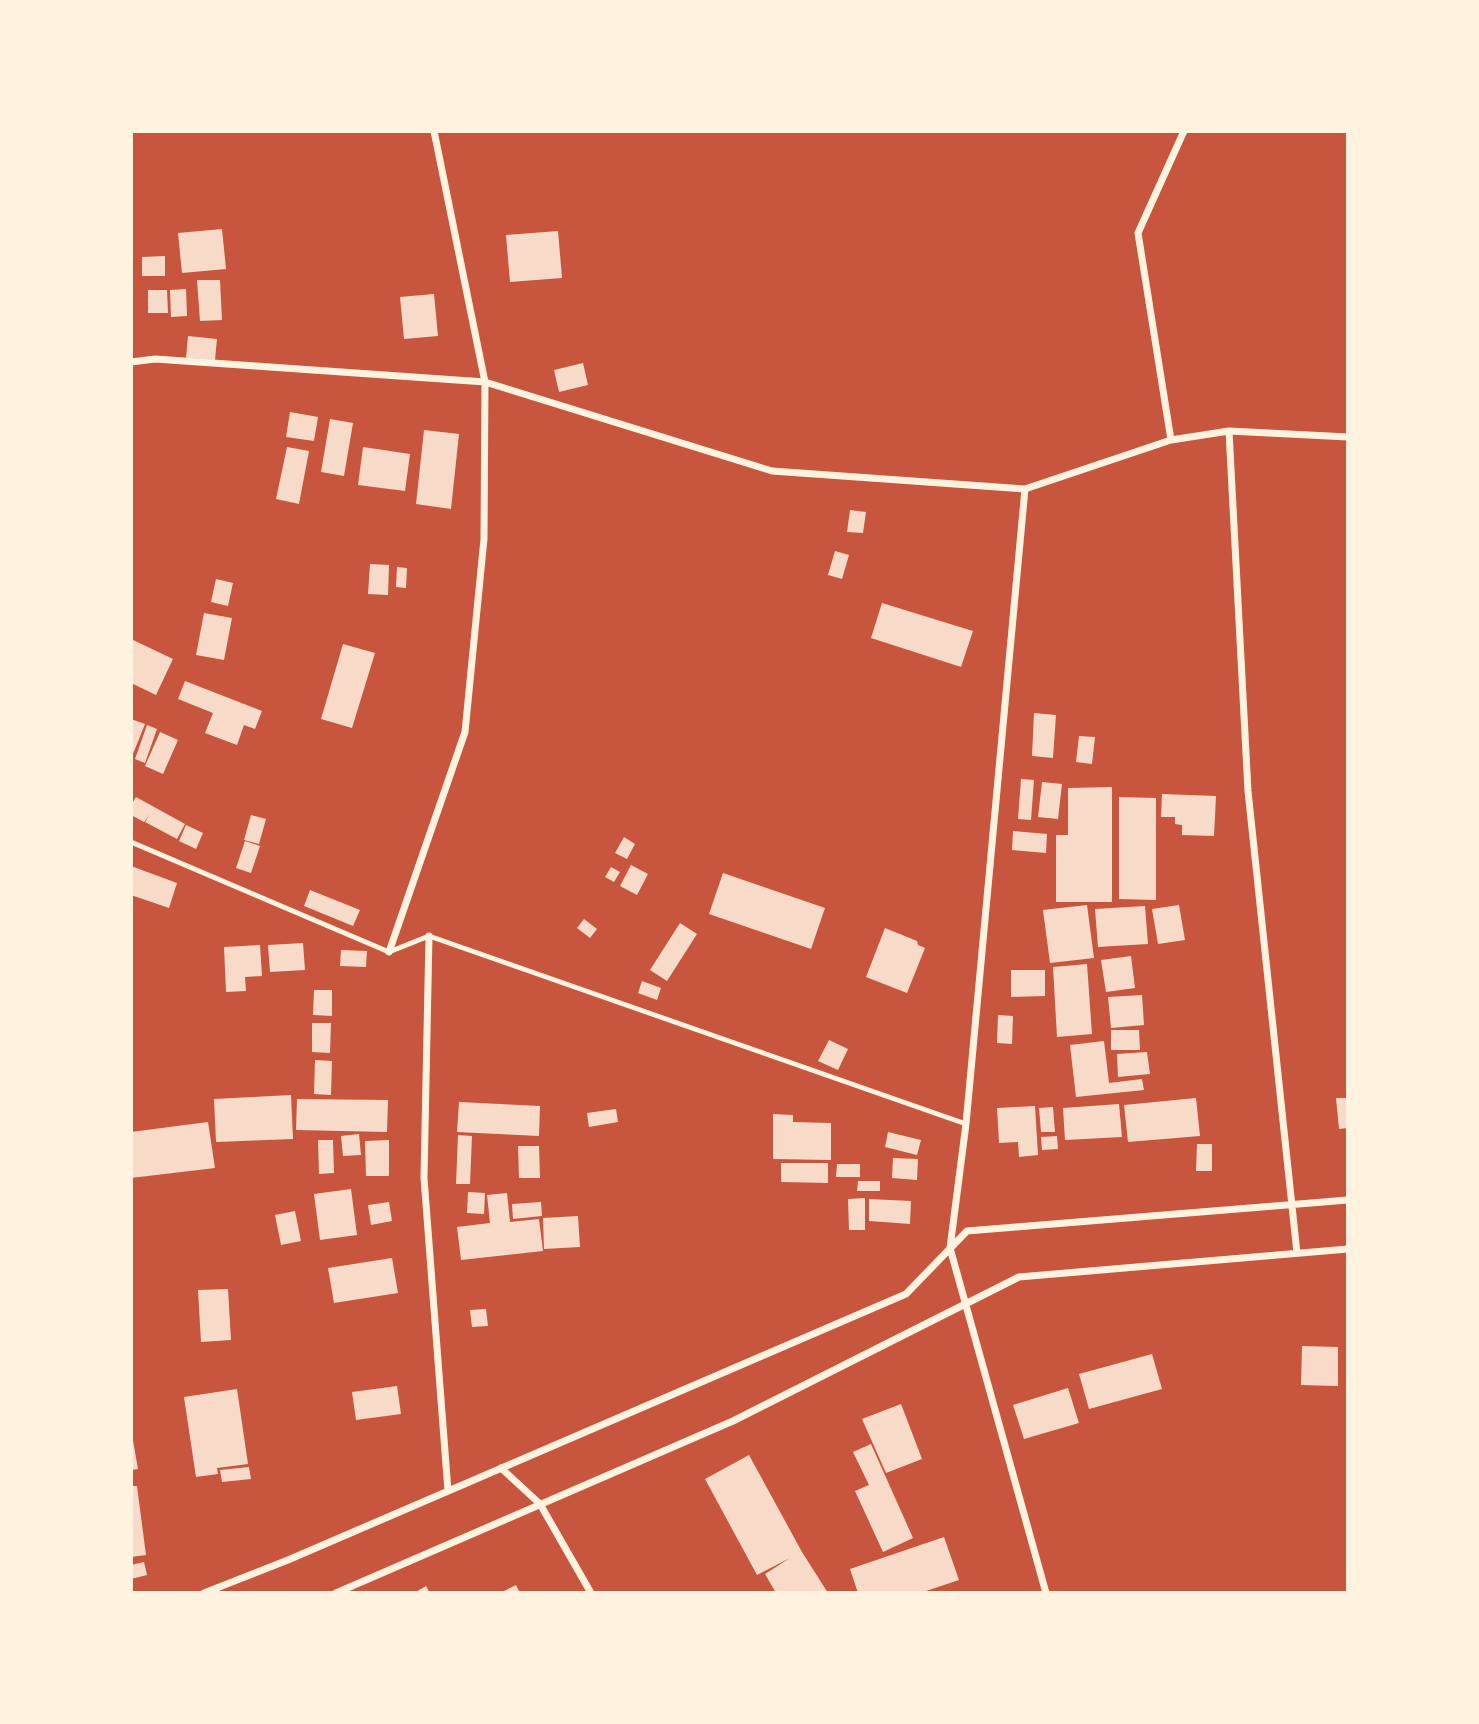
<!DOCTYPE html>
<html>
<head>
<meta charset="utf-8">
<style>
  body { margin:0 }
  #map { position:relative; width:1479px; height:1724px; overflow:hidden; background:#c8553d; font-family:Jost,sans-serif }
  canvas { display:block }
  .frame { position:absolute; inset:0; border:133px solid #fff3e0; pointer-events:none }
</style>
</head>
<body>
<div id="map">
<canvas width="1479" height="1724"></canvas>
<div class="frame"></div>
</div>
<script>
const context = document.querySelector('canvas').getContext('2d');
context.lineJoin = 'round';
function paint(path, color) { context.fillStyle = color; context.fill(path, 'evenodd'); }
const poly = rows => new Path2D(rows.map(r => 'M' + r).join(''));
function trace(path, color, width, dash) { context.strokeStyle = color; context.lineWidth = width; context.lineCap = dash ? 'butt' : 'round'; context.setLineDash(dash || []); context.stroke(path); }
paint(poly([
  [222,229,226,269,182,273,178,233],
  [558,231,562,278,510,282,506,235],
  [165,256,165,276,142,276,142,257],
  [197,280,220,280,222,320,200,321],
  [186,289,187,316,171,317,170,290],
  [148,290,167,290,168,313,148,313],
  [434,294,438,336,404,339,400,297],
  [188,336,217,339,215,360,186,358],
  [583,363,588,385,559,392,554,370],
  [290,412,318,417,314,441,286,437],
  [330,419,353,423,344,476,321,472],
  [424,430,459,434,451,509,416,504],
  [287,447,309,451,299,504,276,499],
  [363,447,410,454,405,491,358,485],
  [850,510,866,512,863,533,847,532],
  [835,551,849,555,842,579,828,575],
  [370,564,389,565,388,595,368,594],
  [397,567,407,568,406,588,396,587],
  [216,579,233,583,228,606,211,602],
  [882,603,973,631,961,667,871,638],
  [204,613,232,618,224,660,196,655],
  [131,639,173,659,156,695,131,683],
  [343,644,375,653,352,728,321,719],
  [185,681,262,711,255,729,244,725,237,745,205,733,213,713,178,699],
  [1034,713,1056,715,1053,758,1032,756],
  [131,719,145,724,131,759],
  [147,725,157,729,145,763,135,759],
  [160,732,178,740,163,774,145,766],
  [1079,736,1095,737,1092,764,1076,762],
  [1021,779,1034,780,1031,820,1018,819],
  [1042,782,1062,784,1058,819,1038,817],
  [1112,787,1112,902,1056,902,1056,835,1068,835,1068,788],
  [1162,794,1216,796,1214,836,1182,835,1182,825,1175,824,1175,817,1161,817],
  [136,797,185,824,177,839,145,822,150,814,144,822,131,815,131,805],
  [1119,797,1156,798,1156,900,1119,899],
  [251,815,266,819,259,844,244,840],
  [186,825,203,833,196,849,179,841],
  [1013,831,1047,834,1046,853,1012,850],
  [624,837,635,844,627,859,615,853],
  [245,841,260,846,251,873,236,868],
  [631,865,648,874,637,895,620,886],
  [131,866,177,883,169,908,131,895],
  [611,867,620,872,614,882,605,877],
  [723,873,825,908,811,949,709,914],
  [310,890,360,910,353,926,304,906],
  [1087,905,1094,958,1050,963,1043,910],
  [1179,905,1185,940,1158,944,1152,909],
  [1145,906,1148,944,1098,947,1095,909],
  [584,919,597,929,590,938,577,928],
  [680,923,697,934,667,981,650,970],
  [885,928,917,941,918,945,925,948,907,993,866,977],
  [303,943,305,970,270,972,268,945],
  [260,945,262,976,245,977,246,991,226,992,224,947],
  [341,950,367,951,366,967,340,966],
  [1131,956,1135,988,1106,992,1101,960],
  [1087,964,1092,1034,1057,1037,1053,967],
  [1011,970,1045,970,1045,996,1011,997],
  [642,981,661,988,657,1000,638,993],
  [314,990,332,990,332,1016,313,1015],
  [1142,995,1144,1025,1111,1028,1108,997],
  [998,1015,1013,1016,1012,1044,997,1043],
  [312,1023,331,1023,330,1053,312,1052],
  [1111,1030,1139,1030,1140,1050,1111,1050],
  [829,1040,848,1049,838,1070,818,1061],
  [1104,1041,1109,1083,1142,1079,1144,1090,1076,1097,1070,1045],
  [1147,1052,1150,1074,1118,1077,1117,1054],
  [315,1060,332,1061,331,1095,314,1094],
  [291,1095,293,1139,216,1142,214,1099],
  [1196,1098,1200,1136,1128,1142,1124,1105],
  [1336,1098,1348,1098,1348,1128,1339,1129],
  [297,1099,388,1100,387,1132,296,1130],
  [459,1102,540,1106,539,1136,457,1132],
  [1119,1104,1122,1137,1065,1140,1063,1108],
  [1035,1106,1038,1155,1019,1157,1018,1142,999,1143,997,1108],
  [1053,1107,1055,1132,1041,1132,1039,1108],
  [616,1109,618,1122,589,1127,587,1113],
  [773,1114,793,1115,793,1122,831,1123,831,1160,773,1159],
  [208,1122,215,1168,131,1178,131,1132],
  [888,1132,921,1140,917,1155,885,1147],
  [359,1134,361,1155,343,1156,341,1136],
  [458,1135,472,1136,470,1184,456,1184],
  [1057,1136,1058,1149,1042,1150,1041,1137],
  [318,1140,333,1140,334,1173,319,1174],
  [389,1140,389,1176,366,1176,365,1141],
  [1197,1144,1212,1144,1212,1171,1196,1171],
  [518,1146,539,1146,540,1178,519,1178],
  [893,1158,918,1159,917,1180,892,1178],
  [781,1163,828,1163,828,1183,781,1182],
  [837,1164,860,1164,860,1177,836,1177],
  [858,1181,880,1181,880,1191,857,1191],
  [351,1189,357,1235,320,1240,314,1194],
  [468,1192,485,1193,484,1214,467,1213],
  [507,1193,510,1222,539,1219,543,1251,461,1260,457,1227,490,1223,487,1195],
  [865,1198,865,1230,849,1230,848,1199],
  [869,1199,911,1201,910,1224,869,1221],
  [389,1202,392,1221,371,1225,368,1205],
  [541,1202,542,1216,513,1219,512,1204],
  [295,1211,301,1241,281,1245,275,1215],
  [578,1216,580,1247,544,1249,543,1218],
  [392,1258,398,1293,334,1303,328,1268],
  [228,1289,231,1340,201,1342,198,1290],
  [486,1309,488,1326,472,1327,470,1310],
  [1302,1346,1338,1347,1338,1386,1301,1385],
  [1152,1354,1162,1389,1089,1409,1079,1374],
  [397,1386,401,1414,356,1420,352,1392],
  [1068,1388,1079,1423,1024,1439,1013,1405],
  [237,1389,248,1464,217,1468,218,1474,196,1477,184,1397],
  [901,1404,922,1459,886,1473,862,1419],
  [131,1429,138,1469,131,1470],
  [871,1444,913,1538,883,1552,855,1491,869,1485,853,1452],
  [749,1455,802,1552,828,1593,776,1593,765,1574,790,1558,757,1575,705,1479],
  [249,1467,251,1479,222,1482,220,1470],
  [131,1486,137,1486,146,1555,131,1557],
  [944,1537,959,1580,920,1593,858,1593,850,1569],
  [144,1562,147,1575,131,1579,131,1565],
  [516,1585,520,1593,500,1593],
  [426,1586,430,1593,414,1593]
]), '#f7dbc8');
trace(poly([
  [131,842,389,952,429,936,966,1124]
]), '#fff3e0', 5);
trace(poly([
  [131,362,155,359,485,382,772,471,1025,489,1171,440,1229,431,1348,437],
  [1229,431,1248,791,1297,1253],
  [1171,440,1138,233,1184,131],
  [1025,489,966,1124,950,1248,1046,1593],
  [429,936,424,1178,448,1491],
  [389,952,465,732,484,539,485,382,434,131],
  [501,1468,540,1504,591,1593],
  [204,1593,288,1560,906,1294,967,1231,1348,1200],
  [336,1593,733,1421,1019,1277,1348,1249]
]), '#fff3e0', 7);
</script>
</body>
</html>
